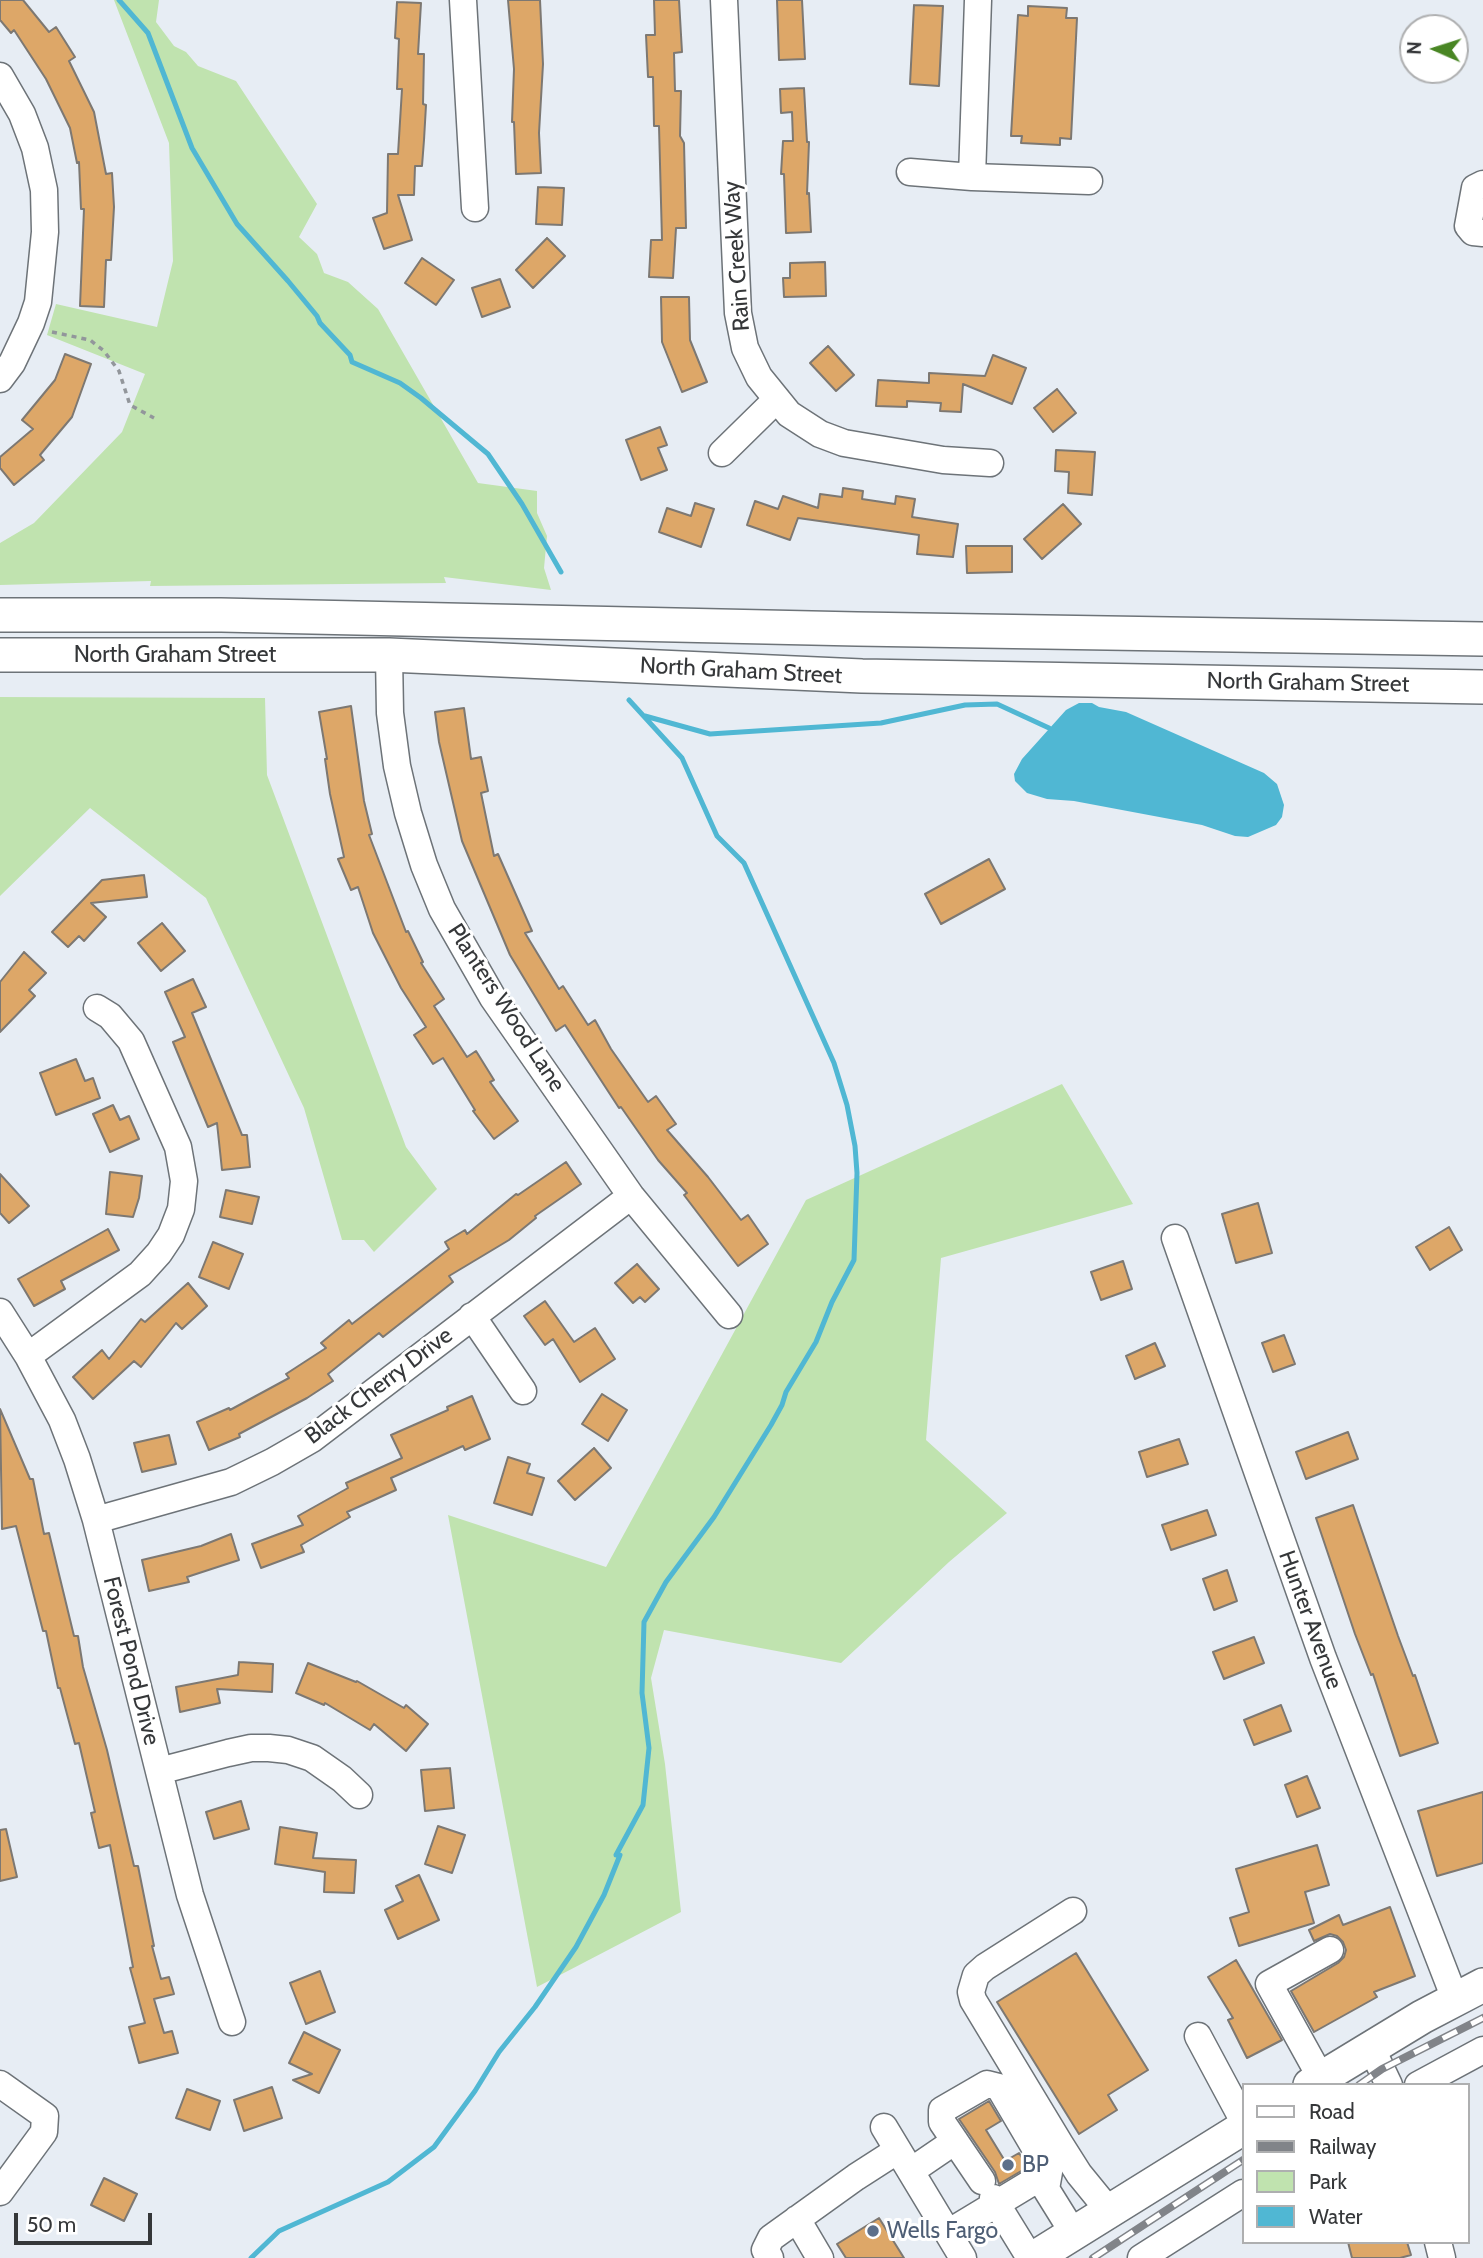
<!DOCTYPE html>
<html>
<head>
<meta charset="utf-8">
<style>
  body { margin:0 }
  #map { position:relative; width:1483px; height:2258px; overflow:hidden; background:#e7edf4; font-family:Cabin,sans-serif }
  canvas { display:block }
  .legend { position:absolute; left:1242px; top:2083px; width:228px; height:161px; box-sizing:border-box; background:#fff; border:2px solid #aeafb0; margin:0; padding:9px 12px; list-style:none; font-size:21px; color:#353739 }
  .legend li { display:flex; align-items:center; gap:14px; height:35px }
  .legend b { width:35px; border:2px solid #aeafb0 }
  .north { position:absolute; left:1399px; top:14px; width:70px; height:70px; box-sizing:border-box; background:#fff; border:2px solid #aeafb0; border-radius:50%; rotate:273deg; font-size:19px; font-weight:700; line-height:28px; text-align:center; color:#353739 }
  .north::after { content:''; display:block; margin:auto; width:24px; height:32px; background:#498624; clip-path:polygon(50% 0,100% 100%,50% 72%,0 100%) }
  .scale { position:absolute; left:14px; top:2213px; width:138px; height:32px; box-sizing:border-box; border:4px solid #353739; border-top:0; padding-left:9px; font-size:21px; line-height:24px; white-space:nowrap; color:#353739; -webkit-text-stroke:5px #fff; paint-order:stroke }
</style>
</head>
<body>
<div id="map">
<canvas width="1483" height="2258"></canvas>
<ul class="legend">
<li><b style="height:9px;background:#fff"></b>Road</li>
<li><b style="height:9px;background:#818489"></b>Railway</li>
<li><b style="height:19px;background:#c0e3af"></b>Park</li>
<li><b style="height:19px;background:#50b7d3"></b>Water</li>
</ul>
<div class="north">N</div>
<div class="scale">50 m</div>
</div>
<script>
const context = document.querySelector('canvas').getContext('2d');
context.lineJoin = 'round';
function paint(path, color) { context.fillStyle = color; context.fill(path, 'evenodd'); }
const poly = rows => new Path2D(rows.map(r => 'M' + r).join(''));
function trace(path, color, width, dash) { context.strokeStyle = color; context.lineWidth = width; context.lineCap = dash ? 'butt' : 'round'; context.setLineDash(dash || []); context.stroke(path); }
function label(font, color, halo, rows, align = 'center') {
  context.font = font + ' Cabin,sans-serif'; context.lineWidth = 6; context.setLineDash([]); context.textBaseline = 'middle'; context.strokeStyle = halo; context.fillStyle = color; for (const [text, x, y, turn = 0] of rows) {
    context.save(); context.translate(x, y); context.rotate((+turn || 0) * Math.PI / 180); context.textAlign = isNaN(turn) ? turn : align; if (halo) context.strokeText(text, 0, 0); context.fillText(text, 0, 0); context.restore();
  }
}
paint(poly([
  [114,0,159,0,156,22,174,46,186,52,198,66,236,81,317,204,299,237,317,254,324,273,348,282,378,309,478,483,537,491,537,513,547,536,544,568,551,590,444,577,446,583,150,586,151,581,0,585,0,543,34,523,122,432,145,374,47,335,56,304,157,327,173,261,169,143],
  [0,697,265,698,267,775,406,1147,437,1189,374,1252,364,1240,342,1240,304,1108,206,898,90,808,0,896],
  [1062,1084,1133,1204,941,1258,926,1440,1007,1513,949,1562,841,1663,664,1630,651,1678,665,1764,681,1912,537,1987,448,1515,606,1567,806,1200]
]), '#c0e3af');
paint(poly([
  [1079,703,1092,703,1099,707,1126,712,1264,773,1277,784,1284,805,1282,817,1276,825,1248,837,1235,836,1202,825,1074,801,1047,799,1027,793,1015,781,1014,774,1022,759,1066,710]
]), '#50b7d3');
trace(poly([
  [119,0,148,33,192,148,237,224,288,281,317,316,320,323,350,355,352,362,400,383,421,398,488,454,522,504,561,572],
  [645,716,710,734,881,723,965,705,997,704,1049,728],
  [251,2258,279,2231,388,2182,434,2147,475,2091,499,2052,535,2007,576,1947,604,1895,620,1855,616,1855,643,1805,649,1748,642,1693,644,1622,666,1582,714,1517,771,1425,782,1405,786,1392,816,1342,832,1302,854,1260,857,1173,855,1146,847,1105,834,1063,744,863,717,836,682,758,629,700]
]), '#50b7d3', 5);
const building = poly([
  [0,0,23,0,49,32,56,27,75,57,69,61,94,112,106,174,112,173,114,207,111,260,106,260,104,307,80,306,84,209,81,209,79,162,77,163,70,128,46,79,14,30,11,33,0,20,0,0],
  [508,0,540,0,543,64,539,133,541,173,516,174,514,122,512,122,514,69,508,0],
  [654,0,679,0,682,52,674,53,675,91,681,91,680,136,684,143,686,228,676,228,673,278,649,277,651,240,662,240,659,126,654,126,653,77,648,77,646,35,655,35,654,0],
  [777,0,802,0,805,59,779,60,777,0],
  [397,2,421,3,418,54,424,54,423,104,426,105,424,140,422,166,415,166,414,195,398,195,412,240,384,249,373,218,387,213,388,154,398,154,402,89,397,89,399,39,395,38,397,2],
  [914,5,943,6,939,86,910,84,914,5],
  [1028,6,1067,8,1066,18,1077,18,1071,139,1060,138,1060,145,1021,143,1022,136,1011,136,1018,15,1028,16,1028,6],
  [804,88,807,142,809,142,807,194,809,193,811,232,786,233,784,174,781,174,783,141,793,141,792,112,781,113,780,89,804,88],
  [538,187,564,188,562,225,536,224,538,187],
  [547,238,565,256,533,288,516,270,547,238],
  [422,258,454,280,436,305,405,283,422,258],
  [825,262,826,296,784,297,783,278,790,278,790,263,825,262],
  [500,279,510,307,482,317,472,288,500,279],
  [661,297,689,297,690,340,707,382,682,392,662,342,661,297],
  [828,346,854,375,836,391,810,363,828,346],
  [65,354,91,364,72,417,40,455,44,460,14,485,0,468,0,457,33,429,22,420,55,380,65,354],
  [993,355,1026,368,1012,404,963,384,961,412,940,411,941,403,907,401,907,407,876,406,878,380,929,383,929,373,985,376,993,355],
  [1057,389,1076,413,1053,432,1034,408,1057,389],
  [660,427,667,445,658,448,667,470,641,480,626,440,660,427],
  [1056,450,1095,452,1092,495,1068,493,1069,472,1055,471,1056,450],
  [843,488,863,491,862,499,895,504,896,496,915,499,912,517,958,524,953,557,917,554,919,535,798,518,790,540,747,525,755,501,778,509,783,496,818,508,820,494,842,497,843,488],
  [695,503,714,509,701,547,659,532,667,508,691,516,695,503],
  [1063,504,1081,524,1042,559,1024,539,1063,504],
  [966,546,1012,546,1012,572,967,573,966,546],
  [351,706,364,801,372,834,369,835,406,932,408,931,423,962,421,963,444,999,434,1006,467,1057,476,1051,494,1080,490,1082,518,1121,494,1139,473,1111,475,1110,443,1058,433,1064,414,1035,426,1027,401,988,373,933,358,887,351,890,338,859,344,857,330,794,325,759,327,759,319,712,351,706],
  [464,708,471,759,481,757,488,791,481,793,494,856,498,854,532,931,525,933,559,989,563,986,588,1025,595,1020,611,1049,648,1102,656,1096,676,1124,667,1130,708,1177,741,1220,748,1215,768,1244,738,1266,684,1195,687,1193,658,1160,621,1107,619,1108,565,1025,556,1031,510,955,462,841,439,742,435,712,464,708],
  [989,859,1005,889,941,924,925,894,989,859],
  [144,875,147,897,91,903,106,917,84,941,79,936,68,947,52,932,102,880,144,875],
  [162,923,185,951,161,971,138,943,162,923],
  [24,952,46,973,29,990,35,996,0,1032,0,982,24,952],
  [193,979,206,1007,192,1013,242,1135,247,1135,250,1167,222,1170,217,1123,208,1127,173,1042,185,1037,165,992,193,979],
  [76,1059,85,1081,93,1078,100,1098,56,1115,40,1073,76,1059],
  [113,1105,120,1120,129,1116,139,1139,110,1152,93,1114,113,1105],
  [566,1162,581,1184,535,1216,536,1218,509,1240,449,1276,453,1282,383,1337,379,1333,328,1374,333,1381,307,1398,239,1434,240,1437,209,1450,197,1422,229,1408,230,1410,289,1378,286,1374,326,1348,321,1343,349,1320,352,1324,449,1249,445,1242,465,1230,467,1234,516,1194,518,1195,566,1162],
  [110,1172,142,1176,139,1198,133,1217,106,1214,110,1172],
  [0,1174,29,1206,9,1223,0,1213,0,1174],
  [226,1190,259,1197,252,1224,220,1217,226,1190],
  [1258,1203,1272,1253,1236,1263,1222,1214,1258,1203],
  [1449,1227,1462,1250,1430,1270,1416,1247,1449,1227],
  [108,1229,119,1250,61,1281,65,1289,34,1306,18,1279,108,1229],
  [213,1242,243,1254,229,1289,199,1277,213,1242],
  [1123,1261,1132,1289,1101,1300,1091,1272,1123,1261],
  [637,1264,659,1289,645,1302,640,1297,633,1303,615,1283,637,1264],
  [188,1283,207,1306,182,1329,176,1323,141,1367,134,1361,93,1399,73,1377,102,1350,109,1359,141,1319,145,1322,188,1283],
  [545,1301,574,1342,595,1328,615,1359,580,1382,553,1339,545,1345,524,1316,545,1301],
  [1284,1335,1295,1364,1273,1372,1262,1343,1284,1335],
  [1155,1343,1165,1366,1135,1379,1126,1356,1155,1343],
  [602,1394,627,1410,608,1441,582,1424,602,1394],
  [472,1396,490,1439,465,1450,463,1446,391,1478,396,1490,347,1512,350,1517,301,1545,304,1552,261,1568,252,1544,303,1525,298,1516,348,1488,346,1483,402,1458,391,1435,448,1410,447,1407,472,1396],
  [0,1409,30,1479,33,1479,44,1534,49,1533,74,1636,78,1636,83,1667,107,1750,134,1866,138,1866,154,1946,152,1946,161,1979,169,1977,174,1994,154,1999,164,2033,172,2031,178,2053,139,2063,129,2027,145,2023,130,1968,133,1967,110,1845,99,1848,91,1813,95,1812,79,1743,75,1744,60,1688,58,1688,46,1631,43,1631,16,1526,2,1529,0,1409],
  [1348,1432,1358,1459,1306,1479,1296,1452,1348,1432],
  [169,1435,176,1464,142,1472,134,1443,169,1435],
  [1179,1439,1188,1464,1147,1477,1139,1452,1179,1439],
  [594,1448,611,1468,575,1500,558,1481,594,1448],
  [508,1457,530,1464,527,1473,544,1478,532,1515,494,1503,508,1457],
  [1353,1505,1398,1636,1413,1676,1415,1675,1438,1743,1400,1756,1373,1674,1371,1675,1355,1634,1316,1518,1353,1505],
  [1207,1510,1216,1535,1171,1550,1162,1525,1207,1510],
  [231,1534,239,1560,187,1577,189,1582,149,1591,142,1560,201,1546,231,1534],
  [1227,1570,1237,1601,1214,1610,1203,1579,1227,1570],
  [1254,1637,1264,1663,1224,1679,1213,1652,1254,1637],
  [239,1662,273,1664,272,1692,217,1689,220,1703,180,1712,176,1687,238,1675,239,1662],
  [308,1663,356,1682,357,1681,404,1708,406,1705,428,1724,406,1751,374,1724,370,1730,325,1703,324,1705,296,1693,308,1663],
  [1281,1705,1291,1731,1254,1745,1244,1720,1281,1705],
  [450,1768,454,1808,425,1811,421,1770,450,1768],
  [1307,1776,1320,1808,1297,1817,1285,1785,1307,1776],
  [1483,1792,1483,1863,1437,1876,1418,1811,1483,1792],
  [241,1801,249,1829,214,1839,206,1812,241,1801],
  [438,1826,465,1835,452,1873,425,1864,438,1826],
  [280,1827,317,1833,313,1858,356,1860,354,1893,324,1892,325,1872,275,1864,280,1827],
  [6,1829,17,1877,0,1881,0,1830,6,1829],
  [1317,1845,1329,1885,1305,1892,1314,1923,1239,1946,1230,1918,1249,1912,1236,1869,1317,1845],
  [419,1875,439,1920,398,1939,385,1910,403,1901,396,1886,419,1875],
  [1390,1907,1415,1976,1374,1992,1377,1997,1314,2032,1291,1991,1338,1963,1344,1957,1346,1950,1343,1942,1337,1936,1330,1934,1314,1941,1309,1930,1339,1915,1343,1925,1390,1907],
  [1076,1953,1148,2070,1108,2095,1117,2110,1079,2134,997,2002,1076,1953],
  [1236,1960,1282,2040,1247,2058,1228,2020,1233,2018,1208,1977,1236,1960],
  [320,1971,335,2012,306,2024,290,1983,320,1971],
  [304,2032,340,2050,319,2093,293,2080,312,2074,289,2063,304,2032],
  [272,2087,282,2118,244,2131,234,2100,272,2087],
  [187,2089,220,2101,210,2130,176,2118,187,2089],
  [989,2101,1001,2121,986,2130,1005,2161,1019,2153,1028,2167,999,2184,995,2172,959,2119,989,2101],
  [104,2178,137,2194,124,2221,91,2205,104,2178],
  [879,2218,904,2258,846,2258,837,2244,879,2218],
  [1348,2242,1407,2242,1411,2255,1400,2258,1352,2258,1348,2242]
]);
paint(building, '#dda768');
trace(building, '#7d7872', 2);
const minor = poly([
  [463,0,475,208],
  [724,0,738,313,745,348,759,377,789,414,820,434,844,443,943,460,990,463],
  [0,76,22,114,35,148,44,190,45,232,38,302,31,323,12,363,0,379],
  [910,172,972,177,1089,181],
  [972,177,978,0],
  [1483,184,1475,188,1468,226,1473,232,1483,233],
  [722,453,777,399],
  [389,655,390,713,397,766,408,813,424,865,442,909,493,998,631,1196,729,1315],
  [1175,1238,1323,1658,1455,1999],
  [0,1312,28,1356,62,1420,77,1459,96,1520,190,1895,232,2022],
  [472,1316,523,1391],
  [28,1356,140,1274,159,1253,171,1235,181,1209,184,1181,178,1147,131,1041,110,1016,97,1008],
  [96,1520,231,1482,272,1462,312,1439,631,1196],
  [159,1771,228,1753,251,1748,269,1748,288,1750,312,1758,342,1779,359,1795],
  [1073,1911,985,1967,976,1975,971,1992,973,2000,1060,2144,1079,2174,1110,2212],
  [1198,2036,1243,2120],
  [1371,2047,1389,2085],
  [1321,2078,1269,1984,1330,1950],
  [0,2084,45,2116,44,2132,0,2192],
  [1418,2085,1483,2050],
  [884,2127,963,2258],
  [911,2171,955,2141],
  [982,2181,942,2122,942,2110,987,2084,999,2087,1049,2172,1046,2189,1074,2234],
  [993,2198,1030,2258],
  [797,2219,820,2258],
  [948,2233,1049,2172],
  [1438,2242,1442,2258],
  [770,2258,765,2250,771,2238,856,2177,898,2150],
  [1141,2258,1243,2193]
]);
const major = poly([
  [0,615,221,615,857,629,1483,639],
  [0,655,389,655,862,676,1483,687],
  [1310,2085,1422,2017,1483,1985],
  [1034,2258,1243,2128]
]);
trace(minor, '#6d7378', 29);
trace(major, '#6d7378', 36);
trace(poly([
  [52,332,90,340,104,351,119,371,130,405,154,418]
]), '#92969b', 3.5, [5, 5]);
trace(minor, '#fff', 26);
trace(major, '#fff', 33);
const rail = poly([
  [1359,2085,1382,2069,1483,2018],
  [1093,2258,1243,2160]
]);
trace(rail, '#818489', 8);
trace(rail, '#fff', 5, [16]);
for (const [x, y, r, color] of [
  [1008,2165,7,"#5c6f8a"],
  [873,2231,7,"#5c6f8a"]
]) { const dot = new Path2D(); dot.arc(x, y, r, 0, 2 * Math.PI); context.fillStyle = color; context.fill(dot); trace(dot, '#fff', 2.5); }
label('23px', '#353739', '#fff', [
  ["Rain Creek Way",737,256,-94],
  ["North Graham Street",175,655],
  ["North Graham Street",741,671,3],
  ["North Graham Street",1308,683,1],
  ["Planters Wood Lane",506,1008,57],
  ["Black Cherry Drive",379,1386,-37],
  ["Hunter Avenue",1310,1620,70],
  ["Forest Pond Drive",131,1661,76]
]);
label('23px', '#4e5e75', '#fff', [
  ["BP",1022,2165],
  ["Wells Fargo",887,2231]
], 'left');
</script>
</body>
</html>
